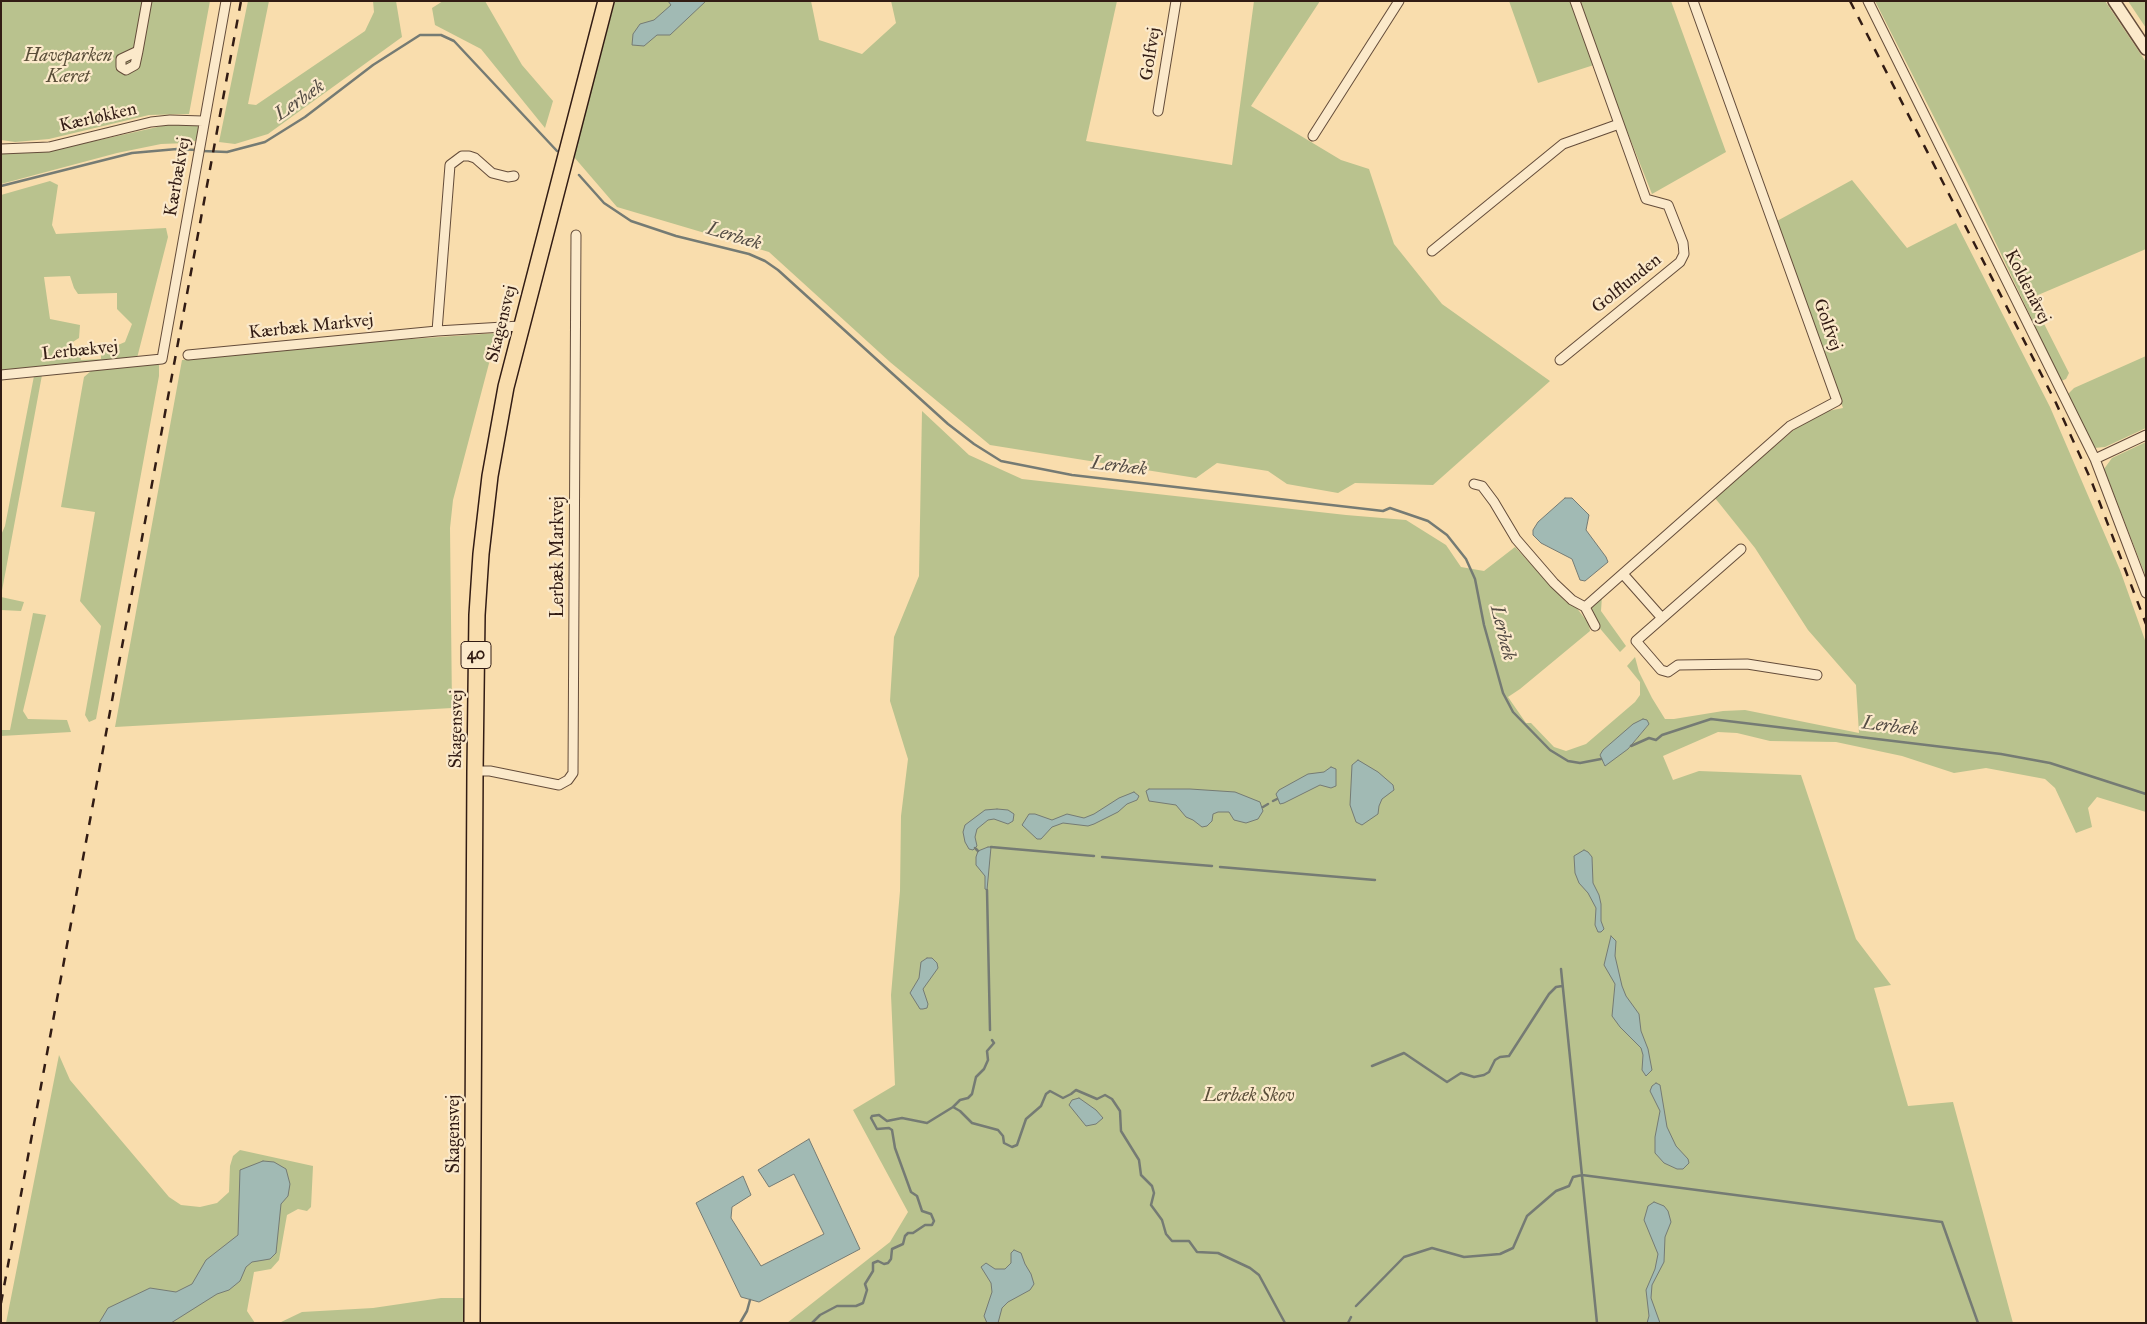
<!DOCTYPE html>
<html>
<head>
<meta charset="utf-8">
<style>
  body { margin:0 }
  #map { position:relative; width:2147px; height:1324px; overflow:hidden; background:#f9ddad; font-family:"IM FELL Great Primer",serif }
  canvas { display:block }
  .frame { position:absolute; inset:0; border:2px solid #321c14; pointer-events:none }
</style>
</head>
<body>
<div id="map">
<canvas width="2147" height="1324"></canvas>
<div class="frame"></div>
</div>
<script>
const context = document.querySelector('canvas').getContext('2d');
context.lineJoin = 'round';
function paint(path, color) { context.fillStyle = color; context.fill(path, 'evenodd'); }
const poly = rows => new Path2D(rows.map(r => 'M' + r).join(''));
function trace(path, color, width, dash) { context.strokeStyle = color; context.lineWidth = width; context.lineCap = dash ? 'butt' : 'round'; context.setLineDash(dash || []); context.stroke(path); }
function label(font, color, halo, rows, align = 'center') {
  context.font = font + ' "IM FELL Great Primer",serif'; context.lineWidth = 4.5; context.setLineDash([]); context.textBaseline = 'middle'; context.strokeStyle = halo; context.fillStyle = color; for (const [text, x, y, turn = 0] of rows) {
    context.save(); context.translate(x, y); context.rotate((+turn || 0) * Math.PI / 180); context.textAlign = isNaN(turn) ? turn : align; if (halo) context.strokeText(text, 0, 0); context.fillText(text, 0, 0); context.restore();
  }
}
paint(poly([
  [1,1,210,1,189,114,149,115,49,139,15,142,1,140],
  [248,1,269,1,248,104,256,105,365,31,374,12,373,1,396,1,402,37,268,134,235,144,219,142],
  [443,1,485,1,522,65,553,101,545,128,481,49,435,25,432,8],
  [615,1,811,1,819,40,862,54,896,23,891,1,1117,1,1086,141,1232,165,1254,1,1320,1,1251,106,1341,160,1369,169,1394,244,1442,304,1550,381,1433,485,1355,483,1338,493,1287,484,1268,471,1217,463,1196,478,990,445,890,362,769,252,617,207,574,157],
  [1509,1,1671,1,1726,152,1652,194,1600,63,1538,83],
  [1875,1,2105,1,2146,62,2146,249,2031,298,2069,373,2066,379,2061,381,1967,182],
  [2128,1,2146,1,2146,28],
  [171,124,198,125,199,140,187,143,161,144,117,153,1,184,1,152,50,151],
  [1852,180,1907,248,1956,223,2050,407,2120,570,2146,643,2146,812,2097,797,2088,808,2092,827,2076,833,2055,788,2045,779,1986,768,1954,773,1902,756,1836,742,1770,741,1737,733,1718,732,1663,756,1673,780,1699,771,1801,775,1856,939,1891,985,1874,988,1908,1106,1953,1102,2013,1323,787,1323,890,1242,908,1212,853,1110,895,1085,891,995,900,891,901,816,908,759,890,701,894,637,919,576,922,411,969,455,1022,479,1346,515,1406,520,1446,545,1461,567,1484,571,1515,547,1566,602,1576,607,1589,624,1590,631,1520,689,1508,697,1526,723,1531,723,1554,747,1566,751,1586,744,1635,702,1640,695,1640,682,1627,666,1635,657,1639,672,1652,698,1665,719,1674,719,1723,711,1745,710,1859,733,1856,685,1808,630,1755,548,1715,498,1803,422,1828,411,1843,408,1777,221],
  [1649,724,1628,749,1600,755],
  [50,181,58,185,52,225,56,234,166,228,168,237,137,358,1,372,1,195],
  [70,276,74,288,78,294,117,293,117,309,132,324,125,342,118,345,116,350,101,351,101,359,81,360,80,354,70,356,68,345,79,338,80,325,50,319,44,277],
  [497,333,453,500,450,528,452,708,115,727,182,360,283,348],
  [2146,356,2146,428,2105,447,2094,448,2068,394,2074,388],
  [156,362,159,365,159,376,96,719,89,722,85,715,101,626,80,601,95,512,61,507,84,377,91,371],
  [42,375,1,596,1,535,5,526,34,376],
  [2146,442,2146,577,2104,469,2112,458],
  [1602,596,1601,611,1626,646,1620,652,1597,625,1591,613,1592,607],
  [1,597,24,602,21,611,1,610],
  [33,613,46,615,23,711,28,719,67,720,71,732,1,736,1,730,10,730],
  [59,1055,70,1080,169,1197,181,1205,200,1207,217,1203,229,1192,230,1166,233,1156,240,1150,313,1166,311,1207,307,1211,298,1209,287,1215,279,1260,271,1269,254,1272,247,1311,255,1323,6,1323],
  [441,1298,466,1298,465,1323,279,1323,302,1312,373,1308]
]), '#b9c28e');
const water = poly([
  [668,1,706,1,670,35,657,35,644,46,632,45,633,34,640,24,654,20,671,5,668,1],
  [1565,498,1572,498,1589,515,1586,530,1606,557,1608,562,1585,581,1580,580,1572,559,1541,543,1533,535,1533,530,1538,522,1565,498],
  [1643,719,1647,720,1649,724,1628,749,1605,766,1600,755,1603,750,1633,724,1643,719],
  [1358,760,1378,772,1393,785,1394,790,1382,799,1379,806,1378,814,1362,825,1356,822,1350,805,1352,765,1358,760],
  [1331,767,1336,769,1336,786,1331,788,1320,785,1284,803,1280,804,1276,794,1279,790,1308,774,1324,772,1331,767],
  [1149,789,1190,789,1235,792,1260,802,1263,811,1258,819,1246,823,1234,820,1229,812,1218,812,1213,814,1212,821,1207,826,1202,827,1193,820,1186,817,1176,805,1149,801,1146,791,1149,789],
  [1134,792,1139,796,1137,800,1127,804,1118,812,1094,824,1088,826,1063,823,1052,827,1041,839,1037,839,1022,825,1029,814,1035,814,1052,820,1067,814,1084,818,1094,814,1119,798,1134,792],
  [997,809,1008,810,1014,814,1013,821,1008,824,994,819,988,820,977,829,975,837,977,846,973,850,969,849,965,842,963,832,965,825,985,810,997,809],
  [988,847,991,847,987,890,985,889,985,876,976,865,976,857,978,851,988,847],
  [1584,850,1588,852,1592,857,1593,883,1599,895,1601,904,1601,921,1604,929,1601,932,1598,932,1595,925,1596,908,1588,893,1579,883,1575,873,1574,856,1584,850],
  [1611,936,1616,941,1615,956,1622,986,1626,996,1639,1014,1641,1031,1648,1049,1652,1070,1646,1076,1642,1070,1643,1055,1641,1048,1620,1027,1612,1016,1615,984,1604,965,1611,936],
  [927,958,932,958,937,963,938,968,923,989,928,1004,927,1008,923,1009,920,1009,910,993,919,978,921,962,927,958],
  [1656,1083,1660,1085,1667,1127,1676,1146,1688,1159,1689,1163,1683,1169,1677,1169,1664,1163,1655,1153,1655,1137,1660,1111,1650,1091,1652,1086,1656,1083],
  [1079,1098,1096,1110,1103,1118,1096,1124,1086,1126,1069,1105,1072,1100,1079,1098],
  [809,1139,860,1249,759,1302,741,1297,696,1203,743,1176,751,1195,732,1207,731,1218,761,1266,824,1234,794,1174,769,1187,758,1170,809,1139],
  [263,1161,274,1162,286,1169,290,1184,288,1196,281,1204,276,1253,270,1259,252,1262,246,1267,240,1281,229,1290,217,1294,171,1323,99,1323,108,1308,150,1288,176,1292,192,1284,206,1260,238,1235,240,1170,263,1161],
  [1654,1202,1664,1206,1668,1211,1671,1222,1665,1237,1664,1262,1652,1285,1651,1298,1660,1323,1647,1323,1649,1316,1646,1290,1655,1269,1658,1254,1644,1220,1648,1206,1654,1202],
  [1014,1250,1021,1253,1025,1264,1031,1274,1034,1284,1030,1290,1008,1302,1002,1308,998,1323,987,1323,984,1316,992,1292,991,1283,981,1267,986,1263,995,1269,1005,1269,1011,1263,1011,1253,1014,1250]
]);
paint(water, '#a1bab4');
trace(water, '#757b74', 1);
trace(poly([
  [202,151,227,152,265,142,305,117,373,65,420,35,441,35,454,41,557,151],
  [579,175,604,203,631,221,676,236,749,254,765,261,778,270,948,424,974,444,1001,461,1072,475,1383,511,1390,508,1428,521,1447,535,1466,559,1475,579,1484,625,1503,693,1513,712,1550,750,1568,761,1580,763,1601,759],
  [1,186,132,153,177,149,197,150],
  [1631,746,1649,738,1656,740,1662,735,1711,719,2001,754,2050,763,2146,794],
  [1273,801,1277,799],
  [1263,807,1268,804],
  [991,847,1094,856],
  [975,848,978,851],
  [1102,857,1212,866],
  [1220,867,1375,880],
  [987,890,990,1030],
  [1561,969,1597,1323],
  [1372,1066,1404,1053,1447,1082,1461,1073,1474,1077,1484,1075,1489,1072,1495,1060,1500,1057,1509,1056,1549,994,1556,987,1562,986],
  [953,1107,960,1100,968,1098,972,1094,976,1077,984,1069,988,1060,987,1051,994,1043,992,1040],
  [1356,1306,1404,1257,1432,1248,1464,1257,1500,1254,1513,1248,1527,1216,1556,1191,1569,1186,1573,1177,1582,1175,1942,1222,1978,1323],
  [740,1323,747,1311,750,1300],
  [812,1323,820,1315,837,1306,856,1306,863,1303,867,1290,865,1284,873,1271,873,1263,878,1261,884,1264,888,1263,891,1259,892,1249,903,1244,905,1236,908,1233,913,1233,925,1225,932,1225,934,1221,931,1214,922,1211,917,1196,911,1192,895,1148,892,1130,889,1128,877,1129,871,1118,872,1116,879,1115,887,1121,902,1118,927,1123,953,1107,960,1111,972,1123,998,1130,1003,1136,1004,1143,1012,1147,1017,1145,1026,1119,1041,1106,1046,1094,1050,1091,1063,1098,1071,1094,1076,1090,1097,1099,1105,1095,1112,1099,1120,1111,1121,1131,1139,1160,1141,1175,1152,1186,1154,1193,1151,1205,1162,1220,1166,1234,1172,1241,1189,1241,1197,1252,1218,1253,1250,1268,1259,1275,1285,1323],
  [1348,1323,1351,1317]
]), '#757b74', 2.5);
const minor = poly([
  [1868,1,2095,459,2146,593],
  [138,51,121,59,121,67,126,70,135,65,138,51,147,1],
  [1158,111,1176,1],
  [1313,136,1399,1],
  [1,149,49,147,151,122,170,120,203,121],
  [1432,251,1563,144,1619,124],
  [437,331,450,165,462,156,469,156,475,158,492,173,508,177,514,176],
  [188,355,437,331,520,326],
  [1560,360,1680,262,1684,254,1683,243,1668,205,1646,199,1575,1],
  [1,375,162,359,226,1],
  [2095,459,2146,435],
  [1474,484,1482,486,1494,502,1516,539,1554,583,1572,600,1585,607],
  [1741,549,1636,641,1661,670,1668,672,1678,665,1747,664,1817,675],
  [1623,574,1662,618],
  [1595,626,1585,607,1790,426,1837,401,1693,1],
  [475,771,490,771,559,785,568,780,573,773,576,235]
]);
const tertiary = poly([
  [2114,1,2146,49]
]);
const primary = poly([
  [472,1323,475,771,477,615,481,554,490,476,506,387,606,1]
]);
trace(minor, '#644c3a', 11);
trace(tertiary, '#644c3a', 14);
trace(primary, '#321c14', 18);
trace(minor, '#fbe9ca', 9);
trace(tertiary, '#fbe9ca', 11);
trace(primary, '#f9ddad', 15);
trace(poly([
  [1850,1,2056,403,2091,480,2146,624],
  [1,1303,241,1]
]), '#321c14', 2.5, [9, 9]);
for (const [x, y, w] of [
  [476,655,30]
]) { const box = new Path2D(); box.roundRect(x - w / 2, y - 13.5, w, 27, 4); context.fillStyle = '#fbe9ca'; context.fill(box); trace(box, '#321c14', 1); }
label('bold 16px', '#321c14', null, [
  ["40",476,655]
]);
label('18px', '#321c14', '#fbe9ca', [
  ["Golfvej",1151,54,-81],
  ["Kærløkken",98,118,-13],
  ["Kærbækvej",178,177,-80],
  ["Golflunden",1627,284,-39],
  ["Koldenåvej",2027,287,63],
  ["Skagensvej",502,324,-76],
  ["Golfvej",1827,325,70],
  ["Kærbæk Markvej",311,327,-6],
  ["Lerbækvej",80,351,-6],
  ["Lerbæk Markvej",559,557,-90],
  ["Skagensvej",457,729,-89],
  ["Skagensvej",455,1134,-90]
]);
label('italic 18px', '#5a4e39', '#fbe9ca', [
  ["Haveparken",68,57],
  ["Kæret",68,78],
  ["Lerbæk Skov",1249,1097]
]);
label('italic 19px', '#534b44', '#fbe9ca', [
  ["Lerbæk",300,101,-35],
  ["Lerbæk",734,237,17],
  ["Lerbæk",1119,467,7],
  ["Lerbæk",1502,633,76],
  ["Lerbæk",1890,727,7]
]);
</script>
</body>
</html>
